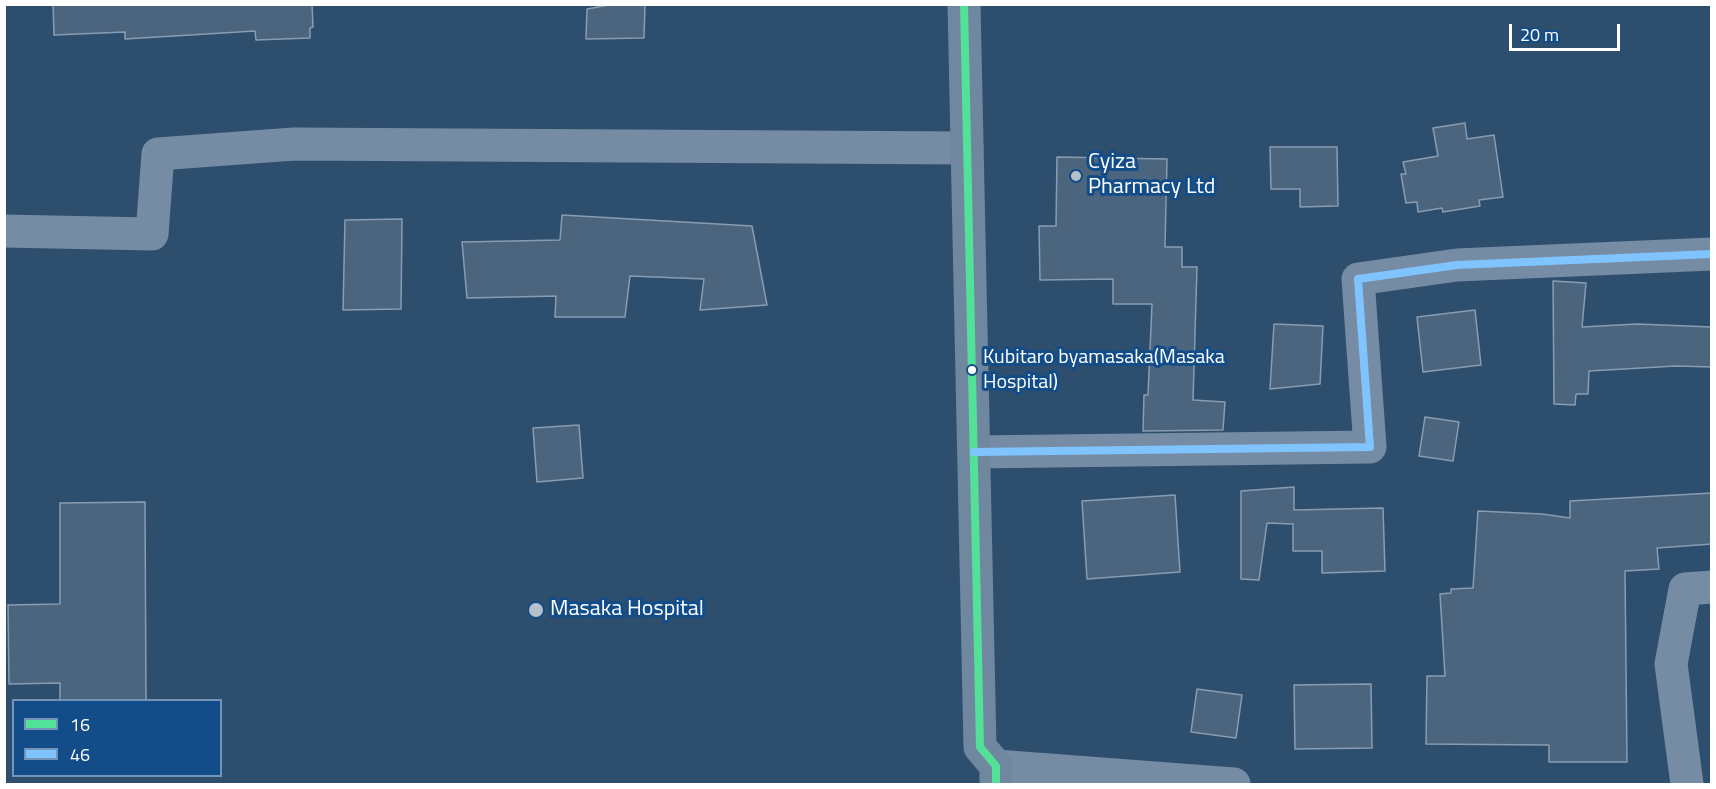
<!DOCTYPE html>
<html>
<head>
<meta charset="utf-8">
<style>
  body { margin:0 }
  #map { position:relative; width:1716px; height:789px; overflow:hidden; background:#2e4e6e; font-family:"Titillium Web",sans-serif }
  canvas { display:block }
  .frame { position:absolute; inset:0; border:6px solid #fff; pointer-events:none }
  .legend { position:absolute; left:12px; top:699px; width:210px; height:78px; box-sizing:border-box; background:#134d89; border:2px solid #7194b8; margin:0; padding:8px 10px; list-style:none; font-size:18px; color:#fff }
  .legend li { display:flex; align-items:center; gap:12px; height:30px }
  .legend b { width:30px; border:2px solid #7194b8 }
  .scale { position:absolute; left:1509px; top:24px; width:111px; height:27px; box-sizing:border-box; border:3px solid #fff; border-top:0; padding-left:8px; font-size:18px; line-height:21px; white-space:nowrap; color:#fff; -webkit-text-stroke:4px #134d89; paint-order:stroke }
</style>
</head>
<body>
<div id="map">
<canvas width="1716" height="789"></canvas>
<div class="frame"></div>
<ul class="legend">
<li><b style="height:8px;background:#53e098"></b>16</li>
<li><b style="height:8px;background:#80c4ff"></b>46</li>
</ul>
<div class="scale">20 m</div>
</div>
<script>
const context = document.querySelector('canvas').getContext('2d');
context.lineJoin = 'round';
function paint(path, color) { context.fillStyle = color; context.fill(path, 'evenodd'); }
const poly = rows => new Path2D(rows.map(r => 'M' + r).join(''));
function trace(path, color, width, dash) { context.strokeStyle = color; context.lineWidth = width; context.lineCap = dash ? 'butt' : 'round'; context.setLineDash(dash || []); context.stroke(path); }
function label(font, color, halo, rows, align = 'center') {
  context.font = font + ' "Titillium Web",sans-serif'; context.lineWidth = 6; context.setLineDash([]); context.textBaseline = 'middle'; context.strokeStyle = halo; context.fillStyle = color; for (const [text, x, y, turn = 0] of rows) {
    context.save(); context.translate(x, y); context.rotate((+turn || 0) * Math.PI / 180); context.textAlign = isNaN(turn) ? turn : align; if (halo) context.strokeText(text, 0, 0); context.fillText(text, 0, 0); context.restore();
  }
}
const building = poly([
  [53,4,312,4,313,27,310,28,310,38,256,40,255,31,125,39,125,32,54,35,53,4],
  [615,4,645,4,644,38,586,39,587,9,615,4],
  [1465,123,1467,139,1494,135,1503,197,1479,200,1480,206,1443,212,1442,208,1418,212,1417,202,1406,203,1401,174,1406,174,1403,162,1438,156,1433,128,1465,123],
  [1270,147,1337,147,1338,206,1300,207,1300,189,1271,189,1270,147],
  [1057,157,1167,159,1165,247,1182,247,1182,267,1197,267,1193,400,1225,402,1223,430,1143,431,1144,395,1148,395,1152,304,1113,304,1113,279,1040,280,1039,226,1056,226,1057,157],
  [562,215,752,226,767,305,700,310,704,279,630,276,625,317,555,317,556,296,467,298,462,242,560,240,562,215],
  [402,219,401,309,343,310,345,220,402,219],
  [1553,281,1586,283,1582,327,1637,324,1712,327,1712,367,1676,366,1589,371,1588,394,1576,394,1575,405,1554,404,1553,281],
  [1475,310,1481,365,1423,372,1417,317,1475,310],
  [1274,324,1323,326,1320,384,1270,389,1274,324],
  [1425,417,1459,422,1453,461,1419,456,1425,417],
  [579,425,583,478,537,482,533,428,579,425],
  [1294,487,1294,510,1383,508,1385,571,1322,573,1322,551,1293,551,1293,524,1267,523,1259,580,1241,579,1241,491,1294,487],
  [1712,493,1712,544,1657,548,1659,569,1625,571,1627,762,1549,762,1549,745,1426,744,1427,676,1445,676,1440,594,1451,593,1451,589,1473,588,1478,511,1542,514,1570,518,1570,501,1712,493],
  [1175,495,1180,572,1087,579,1082,501,1175,495],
  [145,502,146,700,60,700,60,683,9,684,8,605,60,604,60,503,145,502],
  [1371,684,1372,748,1295,749,1294,685,1371,684],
  [1197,689,1242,695,1236,738,1191,732,1197,689]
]);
paint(building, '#4b657e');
trace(building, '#899db2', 1.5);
trace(poly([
  [4,231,152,234,158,154,294,144,967,148],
  [974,452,1370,447,1358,279,1457,265,1712,254],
  [996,766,1234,784],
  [1687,784,1671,664,1685,589,1712,587]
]), '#758ca4', 33);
trace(poly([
  [964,4,980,747,996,766,996,784]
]), '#70889f', 33);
trace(poly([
  [964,4,980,747,996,766,996,784]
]), '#53e098', 8);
trace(poly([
  [974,452,1370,447,1358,279,1457,265,1712,254]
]), '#80c4ff', 8);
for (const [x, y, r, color] of [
  [1076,176,6,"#b6c1cc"],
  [972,370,5,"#fff"],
  [536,610,8,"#b6c1cc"]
]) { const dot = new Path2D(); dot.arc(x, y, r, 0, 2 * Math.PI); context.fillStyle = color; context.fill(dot); trace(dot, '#134d89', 2); }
label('20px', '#fff', '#134d89', [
  ["Kubitaro byamasaka(Masaka",983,358],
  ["Hospital)",983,383]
], 'left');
label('22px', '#fff', '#134d89', [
  ["Cyiza",1088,163],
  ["Pharmacy Ltd",1088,188],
  ["Masaka Hospital",550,610]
], 'left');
</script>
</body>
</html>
